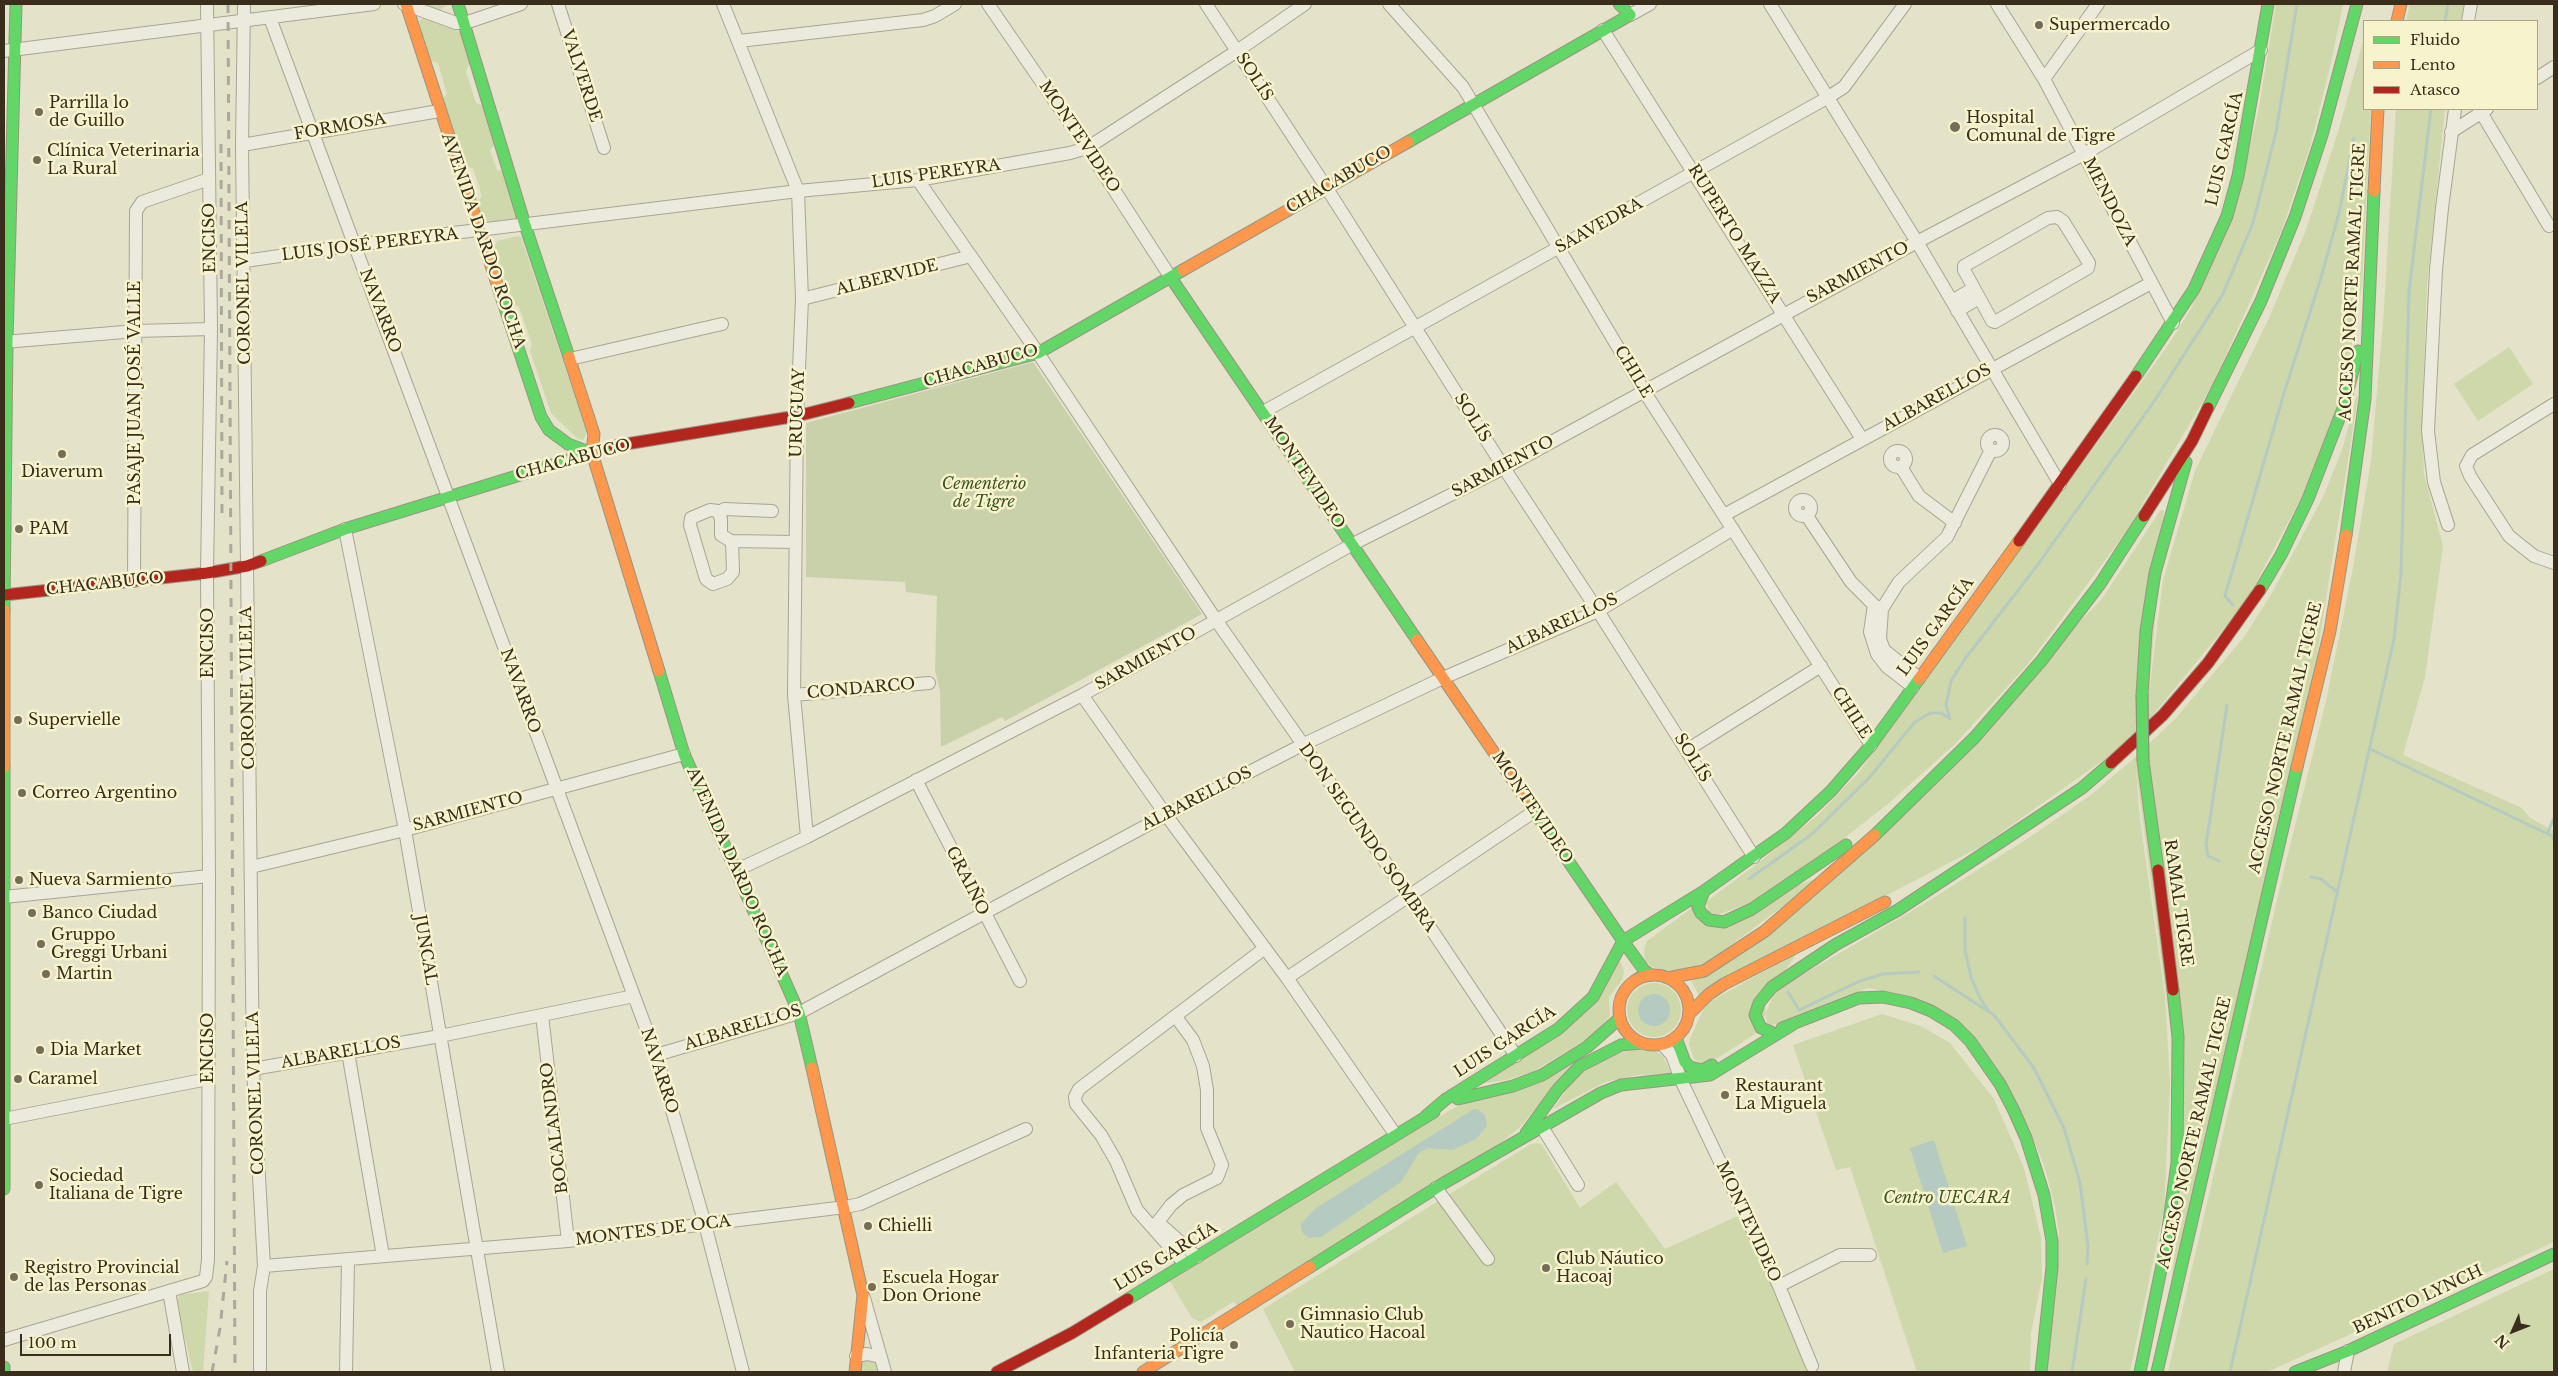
<!DOCTYPE html>
<html>
<head>
<meta charset="utf-8">
<style>
  body { margin:0 }
  #map { position:relative; width:2558px; height:1376px; overflow:hidden; background:#e4e2c9; font-family:"Libre Baskerville",serif }
  canvas { display:block }
  .frame { position:absolute; inset:0; border:5px solid #382e1b; pointer-events:none }
  .legend { position:absolute; left:2363px; top:20px; width:175px; height:90px; box-sizing:border-box; background:#f7f3cd; border:1px solid #aba486; margin:0; padding:6px 9px; list-style:none; font-size:15px; color:#382e1b }
  .legend li { display:flex; align-items:center; gap:10px; height:25px }
  .legend b { width:25px; border:1px solid #aba486 }
  .north { position:absolute; left:2488px; top:1306px; width:50px; height:50px; -webkit-text-stroke:4px #f7f3cd; paint-order:stroke; rotate:226deg; font-size:14px; font-weight:700; line-height:20px; text-align:center; color:#382e1b }
  .north::after { content:''; display:block; margin:auto; width:18px; height:22px; background:#382e1b; clip-path:polygon(50% 0,100% 100%,50% 72%,0 100%) }
  .scale { position:absolute; left:20px; top:1334px; width:151px; height:22px; box-sizing:border-box; border:2px solid #382e1b; border-top:0; padding-left:6px; font-size:15px; line-height:18px; white-space:nowrap; color:#382e1b; -webkit-text-stroke:4px #f7f3cd; paint-order:stroke }
</style>
</head>
<body>
<div id="map">
<canvas width="2558" height="1376"></canvas>
<div class="frame"></div>
<ul class="legend">
<li><b style="height:6px;background:#63d668"></b>Fluido</li>
<li><b style="height:6px;background:#ff974d"></b>Lento</li>
<li><b style="height:6px;background:#b3261e"></b>Atasco</li>
</ul>
<div class="north">N</div>
<div class="scale">100 m</div>
</div>
<script>
const context = document.querySelector('canvas').getContext('2d');
context.lineJoin = 'round';
function paint(path, color) { context.fillStyle = color; context.fill(path, 'evenodd'); }
const poly = rows => new Path2D(rows.map(r => 'M' + r).join(''));
function trace(path, color, width, dash) { context.strokeStyle = color; context.lineWidth = width; context.lineCap = dash ? 'butt' : 'round'; context.setLineDash(dash || []); context.stroke(path); }
function label(font, color, halo, rows, align = 'center') {
  context.font = font + ' "Libre Baskerville",serif'; context.lineWidth = 5; context.setLineDash([]); context.textBaseline = 'middle'; context.strokeStyle = halo; context.fillStyle = color; for (const [text, x, y, turn = 0] of rows) {
    context.save(); context.translate(x, y); context.rotate((+turn || 0) * Math.PI / 180); context.textAlign = isNaN(turn) ? turn : align; if (halo) context.strokeText(text, 0, 0); context.fillText(text, 0, 0); context.restore();
  }
}
paint(poly([
  [421,4,448,4,440,10],
  [2276,4,2343,4,2331,63,2310,147,2282,230,2213,384,2126,532,2028,664,1955,744,1889,803,1824,854,1735,914,1710,916,1706,902,1761,861,1818,815,1859,772,2169,344,2192,307,2242,180,2258,113],
  [2410,4,2464,4,2461,21,2406,21],
  [424,18,460,32,470,61,466,72,476,103,484,106,496,143,490,150,497,170,505,172,517,220,486,226,475,204,482,196,473,168,463,166,441,100,447,94,438,63,428,60,419,21],
  [2364,38,2364,109,2371,109,2362,285,2353,340,2342,393,2307,487,2245,603,2133,739,1982,846,1844,917,1700,997,1691,981,1779,927,2101,600,2160,511,2164,510,2149,693,2163,580,2195,471,2269,318,2306,230,2339,129],
  [2396,109,2445,109,2427,285,2422,415,2424,474,2443,546,2425,677,2403,755,2522,808,2530,818,2554,831,2554,1242,2267,1372,2168,1372,2284,870,2326,701,2353,568,2371,461,2383,323],
  [518,236,521,237,587,433,583,440,578,439,551,413,530,351,532,344,519,307,513,303,494,249,497,241],
  [2509,347,2533,384,2478,421,2454,384],
  [2356,397,2358,397,2313,681,2171,1285,2186,1146,2136,769,2140,820,2165,996,2170,1085,2164,1209,2130,1372,2047,1372,2059,1235,2055,1206,2044,1165,2026,1122,1977,1040,1896,993,1868,988,1767,1027,1765,1000,1778,989,1917,908,2027,839,2091,795,2131,761,2176,718,2244,637,2272,593,2324,495,2343,447],
  [1823,876,1702,967,1663,971,1651,966,1645,960,1644,949,1647,941,1696,905,1701,921],
  [1797,953,1782,975,1758,1032,1710,1063,1702,1063,1694,1059,1689,1045,1690,1039,1703,1010,1711,1001],
  [1619,962,1621,963,1624,971,1622,980,1609,997,1610,1016,1595,1034,1532,1072,1506,1080,1480,1084,1562,1032],
  '1627 1010a27 27 0 1 1 54 0a27 27 0 1 1-54 0Z',
  [1882,1014,1921,1026,1950,1043,1994,1099,2024,1168,2041,1238,2042,1278,2031,1333,2030,1372,1917,1372,1850,1167,1836,1170,1793,1045],
  [1641,1048,1655,1051,1663,1056,1671,1074,1637,1075,1605,1082,1553,1109,1575,1078,1604,1057],
  [1585,1052,1520,1127,1498,1145,1239,1306,1233,1302,1201,1322,1192,1318,1170,1281,1450,1110],
  [1537,1143,1542,1145,1580,1208,1616,1182,1665,1249,1740,1215,1811,1372,1295,1372,1263,1309,1531,1144],
  [2554,1269,2554,1372,2387,1372,2394,1344],
  [209,1291,203,1372,193,1372,176,1300,180,1295],
  [869,1356,877,1361,881,1372,860,1372,863,1361]
]), '#ced8aa');
paint(poly([
  [1033,362,1202,614,1005,721,1002,717,941,747,940,691,935,670,937,596,906,592,905,582,806,577,806,423]
]), '#c9d1aa');
paint(poly([
  '1638 1010a16 16 0 1 1 32 0a16 16 0 1 1-32 0Z',
  [1474,1109,1477,1109,1485,1115,1487,1126,1476,1139,1453,1150,1428,1148,1419,1153,1401,1182,1321,1237,1309,1238,1302,1232,1301,1224,1316,1208],
  [1934,1140,1967,1246,1943,1253,1910,1148]
]), '#b5cbc1');
trace(poly([
  [2445,21,2448,4],
  [2233,605,2225,596,2284,393,2320,281,2339,213,2354,138],
  [1950,719,1946,705,1951,681,1965,659,2036,567,2153,403,2223,294,2253,223,2276,132,2297,4],
  [2370,749,2552,836,2554,840],
  [2547,834,2554,818],
  [2219,861,2208,856,2206,845,2227,705],
  [2311,877,2321,879,2336,891],
  [1749,879,1812,834,1869,778,1914,723,1930,713,1941,713,1949,718],
  [1965,918,1965,950,1971,977,1980,998,1988,1010],
  [1934,976,1994,1015,2034,1068,2064,1128,2080,1183,2088,1246,2087,1264],
  [1788,992,1799,1010,1860,981,1883,974,1919,972],
  [2072,1372,2086,1279],
  [2230,1372,2394,639,2401,573,2409,291,2431,109]
]), '#b5cbc1', 3);
const street = poly([
  [244,4,242,145,253,1069,264,1266,260,1291,260,1372],
  [404,4,456,23,465,23,521,4],
  [558,4,604,148],
  [723,4,798,191,802,299,797,416,794,695,807,837],
  [988,4,1087,148,1171,278],
  [1206,4,1326,187,1504,468,1598,611,1754,857],
  [1389,4,1463,87,1644,391,1871,745],
  [1770,4,1917,242,2060,484],
  [1997,4,2044,79,2173,323],
  [1630,15,1650,4],
  [270,18,656,1055,705,1224,743,1372],
  [2468,21,2471,4],
  [1603,30,1862,439],
  [739,41,923,20,935,16,955,4],
  [4,51,374,4],
  [2537,78,2554,67],
  [2044,79,2098,4],
  [2479,109,2549,226],
  [2451,132,2487,109],
  [242,145,439,111],
  [918,180,1038,353,1216,620,1409,896,1516,1056],
  [2057,217,2063,221,2089,263,2088,268,1995,322,1992,321,1964,270,1964,266,2048,218,2057,217],
  [245,261,355,245,798,191,918,180,1070,153,1087,148,1237,51,1305,4],
  [802,299,971,256],
  [1952,301,1974,288],
  [1957,311,1979,298],
  [4,342,136,331,211,329],
  [570,359,722,324],
  [2554,404,2472,455,2466,466,2470,476,2509,536,2534,556,2554,563],
  [1263,412,1827,98,1844,87,1905,4],
  '1987 443a8 8 0 1 1 16 0a8 8 0 1 1-16 0Z',
  '1890 459a8 8 0 1 1 16 0a8 8 0 1 1-16 0Z',
  [1901,467,1919,496,1955,523],
  '1795 508a8 8 0 1 1 16 0a8 8 0 1 1-16 0Z',
  [720,514,724,509,772,511],
  [1724,515,2151,283],
  [1807,516,1851,582,1874,605,1882,609],
  [2448,525,2434,482,2428,431,2436,270,2442,208,2455,109],
  [345,529,405,830,498,1372],
  [732,541,733,572,727,579,713,584,706,579,690,525,691,518,710,510,718,511,721,519,721,535,731,541,795,542],
  [134,581,136,211,142,202,209,179],
  [1874,605,1870,632,1877,654,1887,667,1913,687],
  [1919,678,1884,650,1880,639,1882,609,1899,582,1947,537,1991,450],
  [794,695,929,683],
  [1082,695,1166,815,1287,978,1395,1134],
  [1687,750,1821,666],
  [916,780,1020,981],
  [251,867,405,830,684,754],
  [737,870,807,837,1082,695,1353,544,1504,468,1917,242,2084,154,2261,50],
  [4,897,209,876],
  [1287,978,1535,811],
  [542,1015,568,1241],
  [1663,1045,1672,1055,1681,1080,1779,1286,1812,1366],
  [348,1052,383,1256],
  [656,1055,799,1013,1166,815,1302,745,1443,678,1598,611,1733,529],
  [253,1069,440,1036,634,996],
  [4,1119,208,1079],
  [1542,1127,1578,1185],
  [1436,1188,1488,1259],
  [1160,1224,1197,1257],
  [1154,1227,1171,1205,1183,1195,1217,1178,1222,1165,1207,1128,1207,1090,1203,1066,1193,1040,1176,1017],
  [1185,1264,1137,1210,1116,1161,1101,1135,1076,1104,1075,1097,1079,1089,1265,948],
  [264,1266,568,1241,845,1207,860,1204,1026,1129],
  [1779,1286,1840,1255,1870,1255],
  [169,1291,183,1372],
  [864,1298,885,1372],
  [4,1340,203,1281,206,1277,208,1260,209,876,207,573,211,329,207,4],
  [856,1356,867,1354,881,1357],
  [346,1372,348,1260],
  [2344,1372,2348,1351]
]);
const fast = poly([
  [458,4,525,225,569,357],
  [1408,142,1630,15,1619,4],
  [1171,278,1417,640],
  [499,290,541,417,549,430,568,444,592,453],
  [2136,376,2194,289,2227,216,2238,176,2268,4],
  [849,403,1038,353,1183,270],
  [2208,408,2261,301,2295,217,2322,135,2357,4],
  [2346,535,2365,399,2374,191],
  [261,561,345,529,614,446],
  [2260,590,2281,555,2308,499,2344,406,2358,351],
  [4,610,7,341,16,4],
  [659,671,684,754,799,1013,812,1068],
  [2142,695,2146,631,2155,573,2186,462],
  [2143,761,2158,870],
  [4,767,4,1189],
  [1525,798,1623,941,1644,970,1651,975],
  [1875,835,1975,737,2042,660,2100,584,2144,516],
  [1704,891,1698,907,1701,913,1709,920,1724,922,1752,909,1846,845],
  [1782,1028,1859,998,1883,997,1911,1003,1931,1011,1954,1025,1970,1041,2000,1084,2014,1111,2026,1138,2044,1195,2052,1241,2052,1267,2041,1372],
  [1771,1032,1761,1028,1755,1015,1759,1003,1772,987,1835,945,1898,910,2082,788,2111,763],
  [1676,1038,1685,1062,1690,1067,1703,1070,1712,1065],
  [1458,1099,1513,1086,1542,1075,1587,1047,1620,1018],
  [1426,1116,1446,1099,1558,1029,1593,997,1623,941,1704,891,1786,833,1831,791,1871,745,1919,679],
  [1526,1133,1558,1089,1580,1066,1621,1045,1641,1043],
  [1310,1267,1444,1183,1601,1093,1621,1085,1710,1075,1792,1025],
  [1128,1299,1434,1112],
  [4,1367,4,1372],
  [2140,1372,2165,1250,2177,1163,2178,1037,2173,990],
  [2157,1372,2297,767],
  [2295,1372,2348,1351,2554,1254]
]);
const slow = poly([
  [406,4,499,290],
  [2397,21,2401,4],
  [2374,191,2378,109],
  [1183,270,1408,142],
  [569,357,594,434,592,453,659,671],
  [4,610,4,767],
  [1417,640,1525,798],
  [1919,679,2019,541],
  [2297,767,2330,631,2346,535],
  '1619 1010a35 35 0 1 1 70 0a35 35 0 1 1-70 0Z',
  [1667,978,1704,971,1765,931,1875,835],
  [1690,1013,1709,994,1724,984,1885,902],
  [812,1068,863,1295,855,1372],
  [1143,1372,1310,1267]
]);
const jam = poly([
  [614,446,797,416,849,403],
  [2144,516,2192,441,2208,408],
  [2019,541,2136,376],
  [4,595,207,573,247,566,261,561],
  [2111,763,2163,715,2208,663,2260,590],
  [2158,870,2173,990],
  [997,1372,1072,1333,1128,1299]
]);
trace(street, '#a9a593', 14);
trace(fast, '#999583', 13);
trace(slow, '#999583', 13);
trace(jam, '#999583', 13);
trace(street, '#eceadc', 12);
trace(fast, '#63d668', 11);
trace(slow, '#ff974d', 11);
trace(jam, '#b3261e', 11);
trace(poly([
  [228,4,235,1372],
  [221,144,222,516],
  [212,1372,220,1328,227,1261]
]), '#aba99c', 3, [9, 9]);
const fastBridge = poly([
  [2142,695,2143,761]
]);
trace(fastBridge, '#8e8a79', 13, []);
trace(fastBridge, '#63d668', 11);
for (const [x, y, r, color] of [
  [2039,25,5,"#746d58"],
  [39,112,5,"#746d58"],
  [1955,127,6,"#746d58"],
  [37,160,5,"#746d58"],
  [62,454,5,"#746d58"],
  [19,529,5,"#746d58"],
  [18,720,5,"#746d58"],
  [22,793,5,"#746d58"],
  [19,880,5,"#746d58"],
  [32,913,5,"#746d58"],
  [41,944,5,"#746d58"],
  [46,974,5,"#746d58"],
  [40,1050,5,"#746d58"],
  [18,1079,5,"#746d58"],
  [1725,1095,5,"#746d58"],
  [39,1185,5,"#746d58"],
  [868,1226,5,"#746d58"],
  [1546,1268,5,"#746d58"],
  [14,1277,5,"#746d58"],
  [872,1287,5,"#746d58"],
  [1290,1324,5,"#746d58"],
  [1234,1345,5,"#746d58"]
]) { const dot = new Path2D(); dot.arc(x, y, r, 0, 2 * Math.PI); context.fillStyle = color; context.fill(dot); trace(dot, '#f7f3cd', 2); }
label('16px', '#382e1b', '#f7f3cd', [
  ["Supermercado",2049,25],
  ["Parrilla lo",49,103],
  ["de Guillo",49,121],
  ["Hospital",1966,118],
  ["Comunal de Tigre",1966,136],
  ["Clínica Veterinaria",47,151],
  ["La Rural",47,169],
  ["Diaverum",62,472,"center"],
  ["PAM",29,529],
  ["Supervielle",28,720],
  ["Correo Argentino",32,793],
  ["Nueva Sarmiento",29,880],
  ["Banco Ciudad",42,913],
  ["Gruppo",51,935],
  ["Greggi Urbani",51,953],
  ["Martin",56,974],
  ["Dia Market",50,1050],
  ["Caramel",28,1079],
  ["Restaurant",1735,1086],
  ["La Miguela",1735,1104],
  ["Sociedad",49,1176],
  ["Italiana de Tigre",49,1194],
  ["Chielli",878,1226],
  ["Club Náutico",1556,1259],
  ["Hacoaj",1556,1277],
  ["Registro Provincial",24,1268],
  ["de las Personas",24,1286],
  ["Escuela Hogar",882,1278],
  ["Don Orione",882,1296],
  ["Gimnasio Club",1300,1315],
  ["Nautico Hacoal",1300,1333],
  ["Policía",1224,1336,"right"],
  ["Infanteria Tigre",1224,1354,"right"]
], 'left');
label('16px', '#382e1b', '#f7f3cd', [
  ["VALVERDE",581,76,72],
  ["SOLÍS",1254,77,57],
  ["FORMOSA",340,127,-10],
  ["MONTEVIDEO",1079,137,56],
  ["LUIS GARCÍA",2225,149,-77],
  ["LUIS PEREYRA",936,174,-8],
  ["CHACABUCO",1339,180,-30],
  ["MENDOZA",2109,202,63],
  ["SAAVEDRA",1599,226,-29],
  ["RUPERTO MAZZA",1734,234,58],
  ["ENCISO",210,238,-91],
  ["AVENIDA DARDO ROCHA",483,241,71],
  ["LUIS JOSÉ PEREYRA",370,245,-7],
  ["SARMIENTO",1858,273,-28],
  ["ALBERVIDE",887,278,-14],
  ["ACCESO NORTE RAMAL TIGRE",2353,282,-87],
  ["CORONEL VILELA",244,283,-91],
  ["NAVARRO",380,311,69],
  ["CHACABUCO",981,366,-16],
  ["CHILE",1633,372,59],
  ["PASAJE JUAN JOSÉ VALLE",135,393,-90],
  ["ALBARELLOS",1937,398,-29],
  ["URUGUAY",798,413,-88],
  ["SOLÍS",1472,418,58],
  ["CHACABUCO",573,460,-15],
  ["SARMIENTO",1503,467,-28],
  ["MONTEVIDEO",1304,473,56],
  ["CHACABUCO",105,584,-6],
  ["ALBARELLOS",1562,624,-25],
  ["LUIS GARCÍA",1936,627,-54],
  ["ENCISO",208,643,-90],
  ["SARMIENTO",1146,659,-29],
  ["CORONEL VILELA",248,688,-91],
  ["CONDARCO",861,689,-5],
  ["NAVARRO",520,691,70],
  ["CHILE",1851,713,57],
  ["ACCESO NORTE RAMAL TIGRE",2286,738,-77],
  ["SOLÍS",1692,758,58],
  ["ALBARELLOS",1197,799,-27],
  ["MONTEVIDEO",1532,808,56],
  ["SARMIENTO",468,812,-15],
  ["DON SEGUNDO SOMBRA",1367,838,55],
  ["AVENIDA DARDO ROCHA",737,872,66],
  ["GRAIÑO",967,881,63],
  ["RAMAL TIGRE",2178,903,82],
  ["JUNCAL",425,950,80],
  ["ALBARELLOS",743,1028,-17],
  ["LUIS GARCÍA",1505,1042,-33],
  ["ENCISO",208,1048,-90],
  ["ALBARELLOS",341,1053,-10],
  ["NAVARRO",659,1071,72],
  ["CORONEL VILELA",256,1093,-92],
  ["BOCALANDRO",555,1128,-97],
  ["ACCESO NORTE RAMAL TIGRE",2195,1133,-77],
  ["MONTEVIDEO",1748,1222,65],
  ["MONTES DE OCA",653,1231,-7],
  ["LUIS GARCÍA",1166,1257,-31],
  ["BENITO LYNCH",2418,1300,-25]
]);
label('italic 16px', '#3e5520', '#f7f3cd', [
  ["Cementerio",984,484],
  ["de Tigre",984,502],
  ["Centro UECARA",1947,1198]
]);
</script>
</body>
</html>
